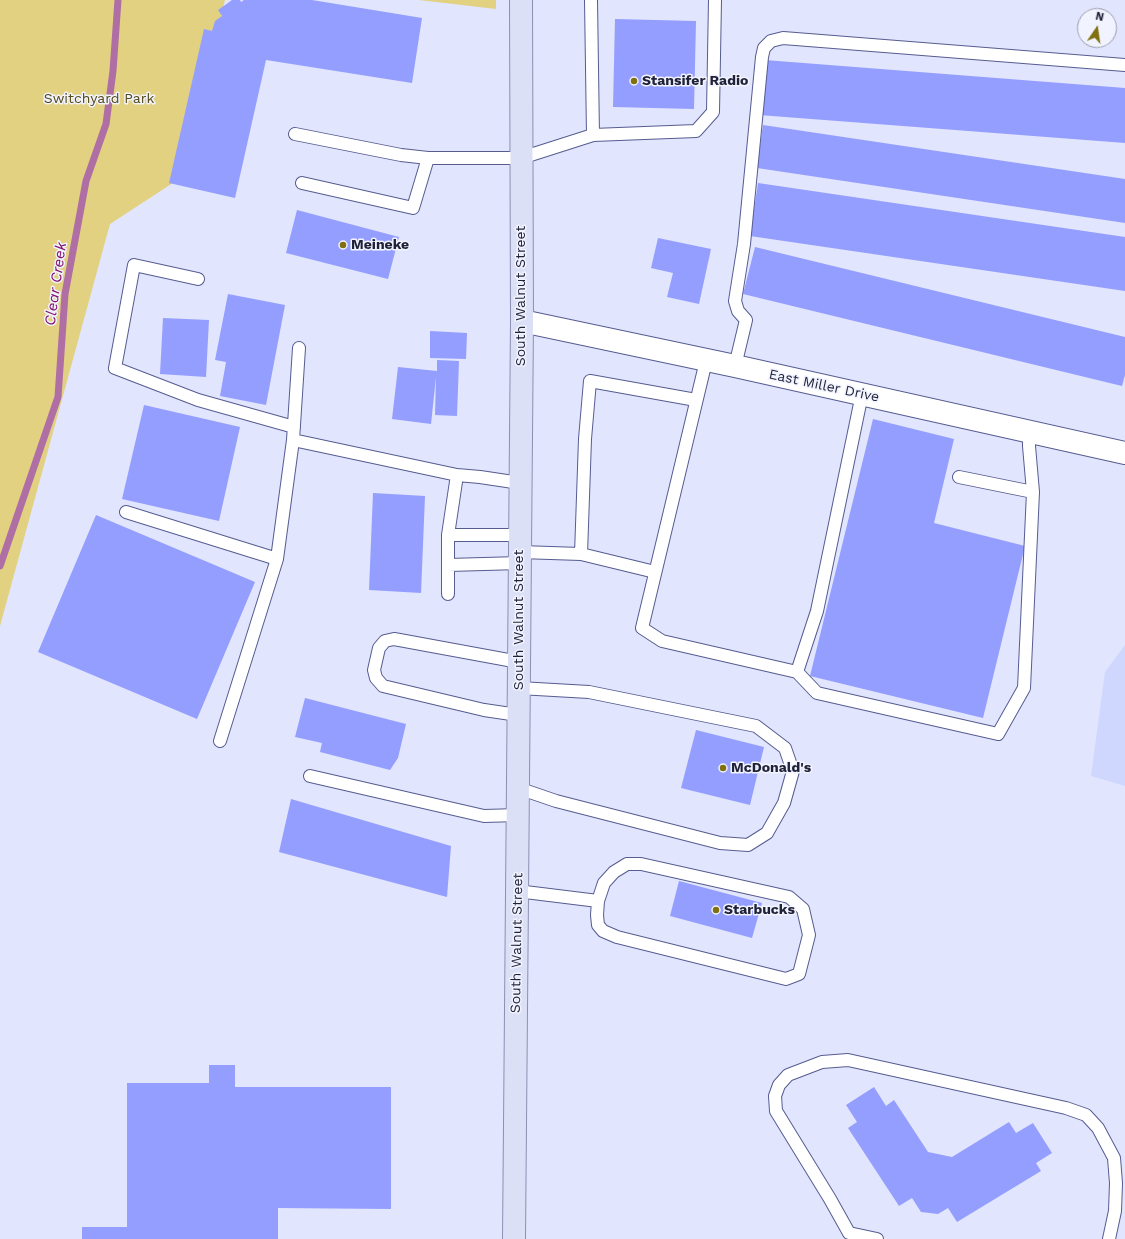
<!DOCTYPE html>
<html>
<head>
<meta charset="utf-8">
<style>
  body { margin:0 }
  #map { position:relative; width:1125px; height:1239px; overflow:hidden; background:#e1e5fd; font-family:"Work Sans",sans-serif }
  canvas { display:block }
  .north { position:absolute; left:1077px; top:8px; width:40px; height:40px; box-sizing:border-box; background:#f1f3ff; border:1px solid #9d9faf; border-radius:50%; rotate:13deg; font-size:11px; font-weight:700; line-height:16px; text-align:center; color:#1f2137 }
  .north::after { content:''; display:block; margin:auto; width:14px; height:18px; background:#817010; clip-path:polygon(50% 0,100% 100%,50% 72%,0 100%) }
</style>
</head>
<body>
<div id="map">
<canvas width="1125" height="1239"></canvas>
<div class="north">N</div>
</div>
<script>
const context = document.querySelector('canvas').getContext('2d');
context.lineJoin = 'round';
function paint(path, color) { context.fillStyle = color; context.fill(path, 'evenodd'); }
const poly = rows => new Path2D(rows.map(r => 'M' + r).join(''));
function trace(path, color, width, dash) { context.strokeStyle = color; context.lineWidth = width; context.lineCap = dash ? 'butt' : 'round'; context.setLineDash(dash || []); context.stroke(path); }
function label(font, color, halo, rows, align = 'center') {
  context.font = font + ' "Work Sans",sans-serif'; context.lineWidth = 3; context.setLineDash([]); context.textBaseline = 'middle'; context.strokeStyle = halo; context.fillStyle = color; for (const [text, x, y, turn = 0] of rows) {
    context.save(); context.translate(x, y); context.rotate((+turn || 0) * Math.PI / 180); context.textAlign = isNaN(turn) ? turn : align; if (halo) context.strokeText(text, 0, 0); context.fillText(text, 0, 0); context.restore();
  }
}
paint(poly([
  [1125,645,1125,786,1091,776,1105,672]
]), '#d0d7fe');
paint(poly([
  [0,0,225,0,182,177,110,224,0,626],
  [419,0,496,0,496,9]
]), '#e1d181');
trace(poly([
  [0,566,58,397,65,294,86,181,106,124,113,71,118,0]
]), '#af6ea4', 7);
paint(poly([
  [232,0,240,0,241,2,244,0,312,0,422,18,412,83,266,60,235,198,169,183,204,29,212,31,215,21,222,16,218,10],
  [615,19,696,21,694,109,613,107],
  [765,60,1125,88,1125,143,759,115],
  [763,125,1125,179,1125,223,757,168],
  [758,183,1125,237,1125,291,750,236],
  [297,210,399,237,388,279,286,253],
  [658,238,711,249,699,304,667,297,673,273,651,268],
  [755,247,1125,337,1125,375,1122,386,743,294],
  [228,294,285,305,266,405,220,396,226,362,215,360],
  [163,318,209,320,206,377,160,374],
  [430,331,467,333,466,359,430,358],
  [437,360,459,361,457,416,435,415,436,377,431,424,392,419,398,367,437,371],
  [144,405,240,427,219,521,122,499],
  [873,419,954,439,934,523,1025,546,983,718,810,676],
  [373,493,425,496,421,593,369,590],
  [96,515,255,582,197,719,38,652],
  [305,698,406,724,398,758,390,770,320,752,322,743,295,737],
  [696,730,764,747,750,805,681,788],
  [291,799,451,846,447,897,279,852],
  [679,881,762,903,752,938,670,916],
  [209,1065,235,1065,235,1087,391,1087,391,1209,278,1208,278,1239,82,1239,82,1227,127,1227,127,1083,209,1083],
  [874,1087,886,1106,894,1100,928,1152,952,1157,1009,1122,1016,1133,1033,1123,1052,1153,1036,1163,1041,1171,957,1222,948,1208,938,1214,921,1212,912,1198,899,1206,848,1128,857,1122,846,1105]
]), '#949efe');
const service = poly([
  [591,0,593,135],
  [295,134,401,155,428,158,521,158,593,135,696,131,713,112,715,0],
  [302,183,413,208,428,158],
  [198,279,134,265,115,368,198,400,294,427],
  [299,348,293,440,457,475,480,477,520,483],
  [706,361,642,628,662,641,797,672,817,611,862,394],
  [735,366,746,320,738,311,735,301,744,244,762,57,764,48,771,41,783,38,1125,65],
  [457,475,448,535,448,565,520,563],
  [959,477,1033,492],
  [126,512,277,559],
  [448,535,520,535],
  [520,552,581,554,655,572],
  [581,554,585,439,590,381,696,400],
  [448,565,448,594],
  [797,672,817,693,998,734,1024,688,1033,492,1029,446,1029,432],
  [518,715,484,710,383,686,376,678,374,670,379,648,385,641,394,639,519,662],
  [220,741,277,559,293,440],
  [310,776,484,816,518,815],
  [518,788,556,801,720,843,748,845,767,833,784,803,793,771,785,748,756,726,589,692,519,688],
  [627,864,641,864,789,897,803,909,809,935,799,974,786,979,617,937,603,931,598,925,597,915,598,901,604,883,614,872,627,864],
  [517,891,598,901],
  [877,1239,849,1233,830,1199,776,1111,775,1096,779,1085,788,1075,822,1062,848,1060,1066,1108,1086,1115,1098,1128,1114,1158,1116,1183,1115,1211,1109,1239]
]);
const minor = poly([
  [522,321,735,366,1125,453]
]);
const primary = poly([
  [514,1239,522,321,521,0]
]);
trace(service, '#565c90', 14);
trace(minor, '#565c90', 24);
trace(primary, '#8b90b0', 24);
trace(service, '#fff', 12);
trace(minor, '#fff', 22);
trace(primary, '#dce0f7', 22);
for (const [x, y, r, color] of [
  [634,81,4,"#817010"],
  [343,245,4,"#817010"],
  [723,768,4,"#817010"],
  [716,910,4,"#817010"]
]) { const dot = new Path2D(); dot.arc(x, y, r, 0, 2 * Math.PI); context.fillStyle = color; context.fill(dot); trace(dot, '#f1f3ff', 1.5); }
label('bold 14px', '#1f2137', '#f1f3ff', [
  ["Stansifer Radio",642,81],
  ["Meineke",351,245],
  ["McDonald's",731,768],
  ["Starbucks",724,910]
], 'left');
label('14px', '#534918', '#f1f3ff', [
  ["Switchyard Park",99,99]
]);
label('14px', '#1f2137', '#f1f3ff', [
  ["South Walnut Street",521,296,-90],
  ["East Miller Drive",824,386,12],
  ["South Walnut Street",519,620,-90],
  ["South Walnut Street",517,943,-89]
]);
label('italic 15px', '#83146d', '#f1f3ff', [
  ["Clear Creek",56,284,-82]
]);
</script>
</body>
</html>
